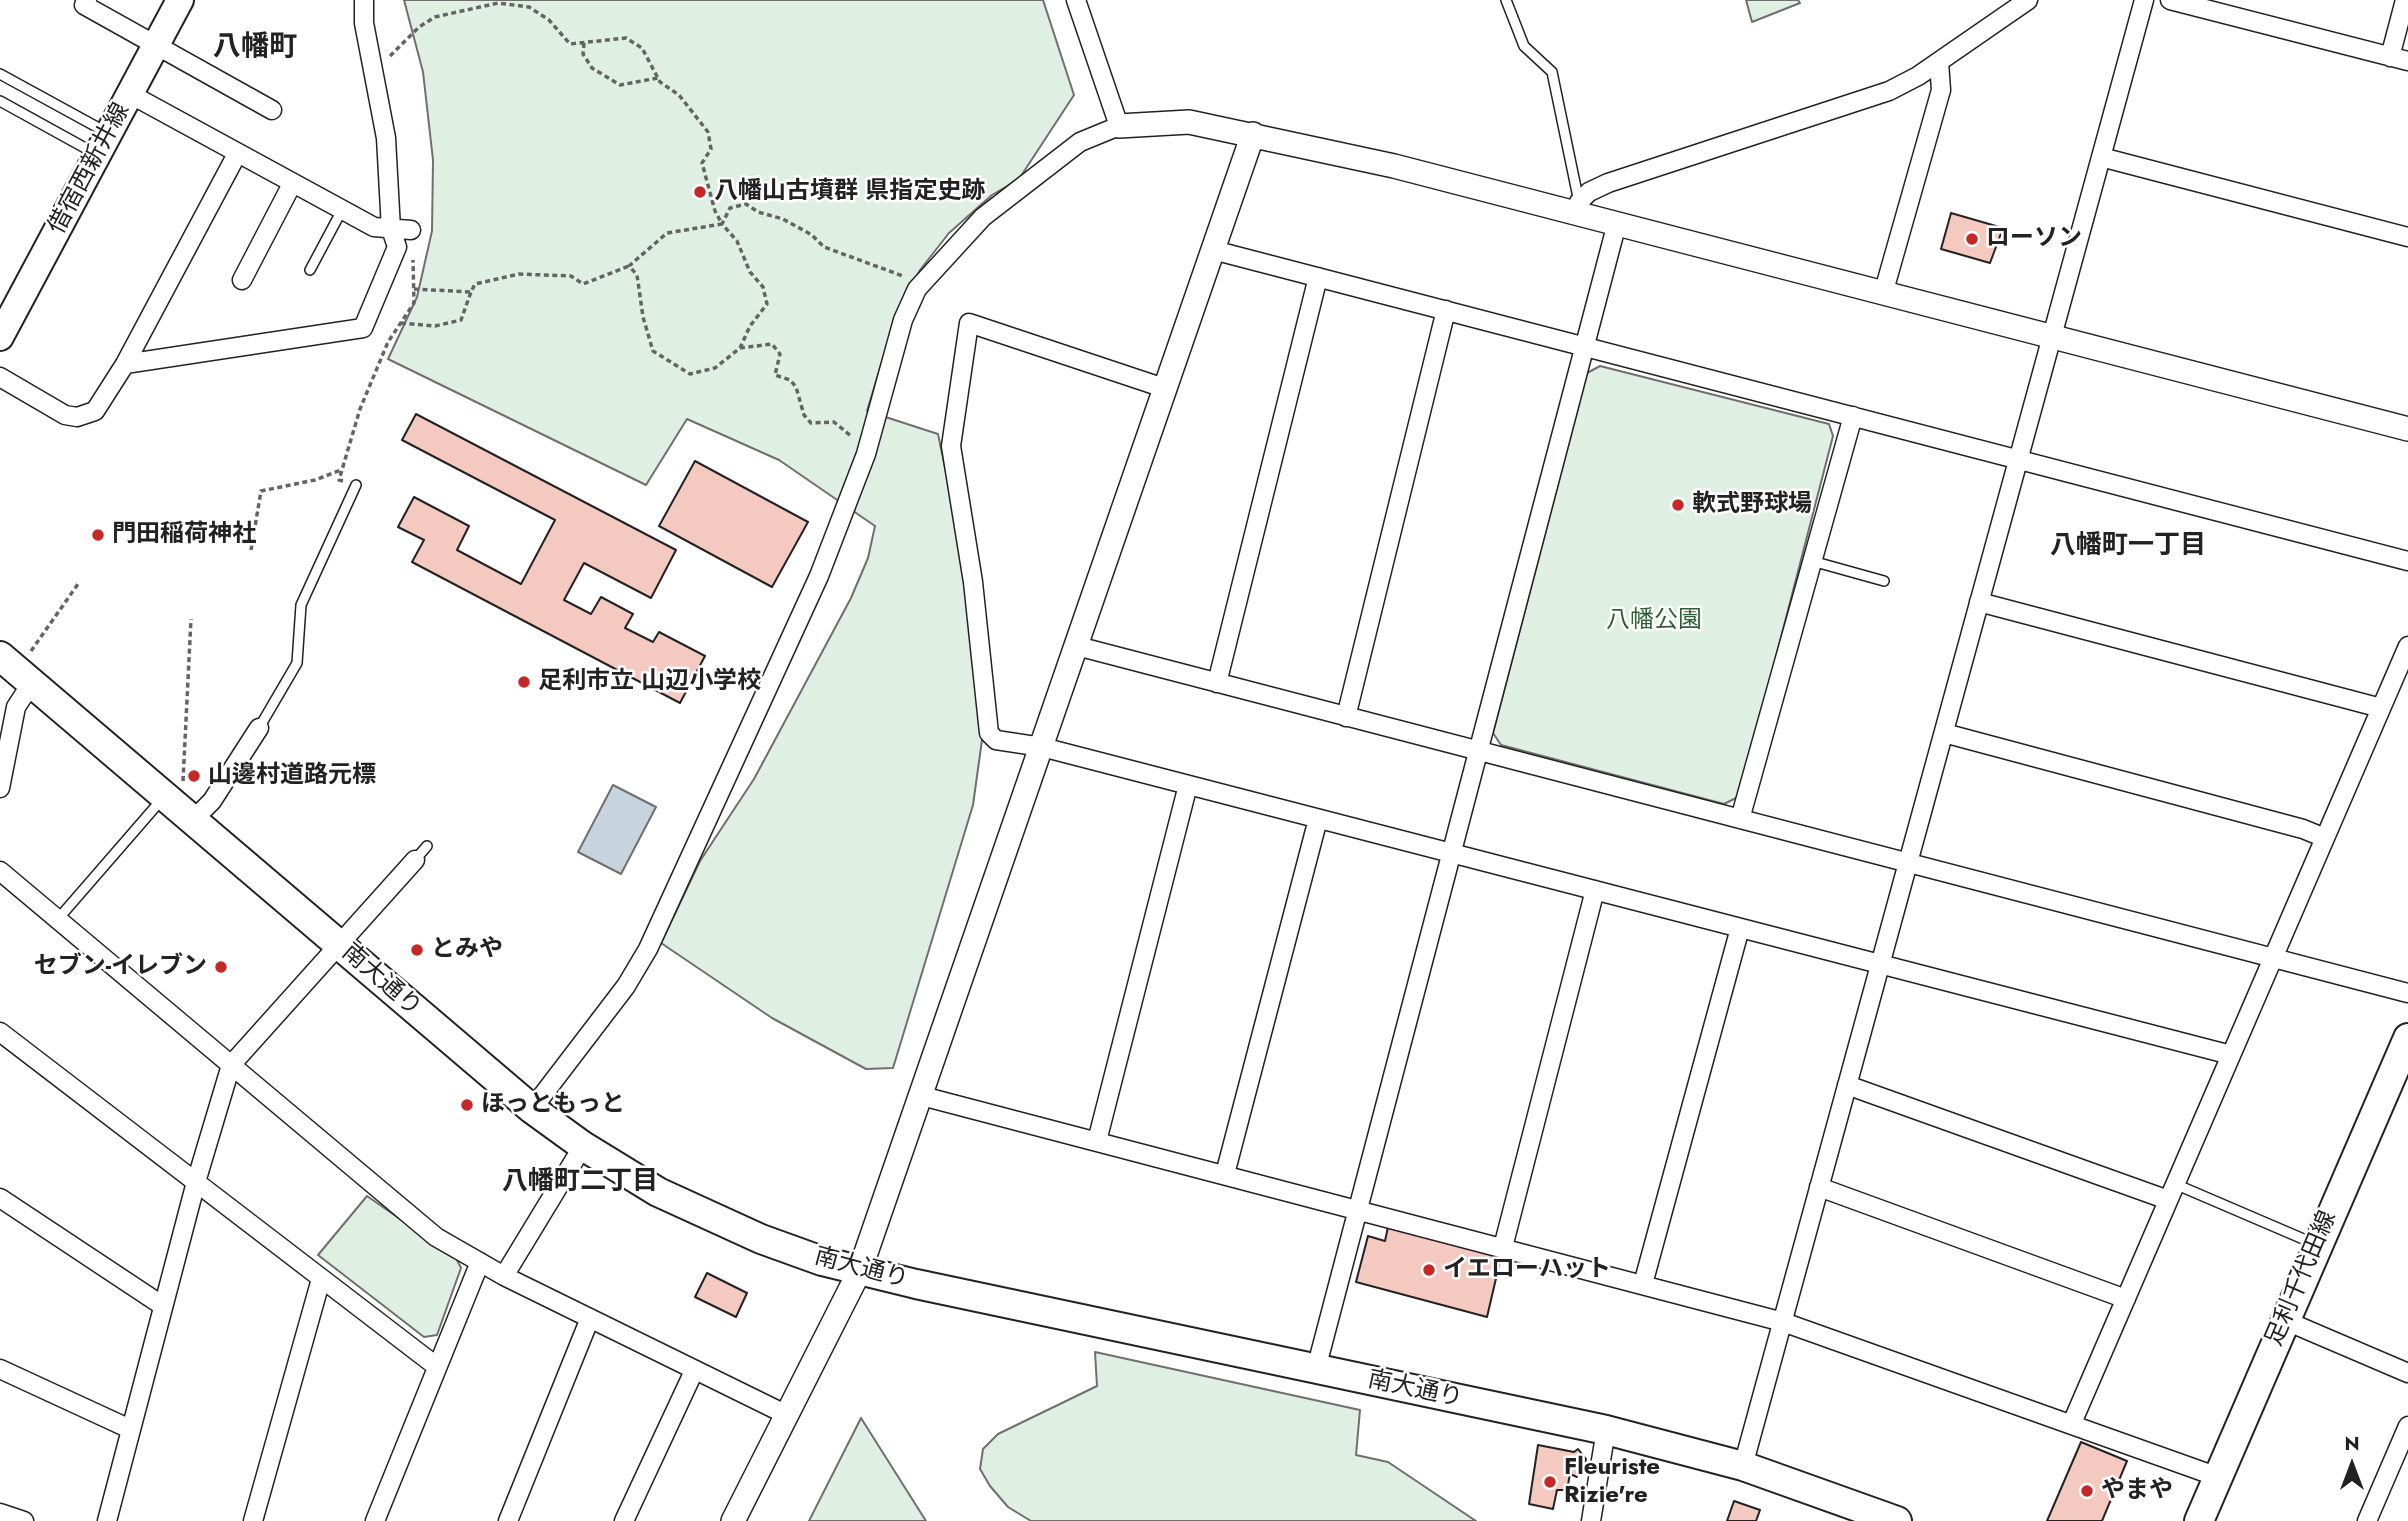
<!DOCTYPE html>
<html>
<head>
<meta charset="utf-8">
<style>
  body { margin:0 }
  #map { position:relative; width:2408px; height:1521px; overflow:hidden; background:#fff; font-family:Jost,sans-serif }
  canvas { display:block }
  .north { position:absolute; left:2317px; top:1430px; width:70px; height:70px; -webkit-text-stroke:5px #fff; paint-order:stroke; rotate:0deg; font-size:19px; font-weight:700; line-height:28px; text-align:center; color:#222 }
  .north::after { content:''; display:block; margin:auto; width:24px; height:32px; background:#222; clip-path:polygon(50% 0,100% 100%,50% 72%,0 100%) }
</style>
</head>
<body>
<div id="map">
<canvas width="2408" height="1521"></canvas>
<div class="north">N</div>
</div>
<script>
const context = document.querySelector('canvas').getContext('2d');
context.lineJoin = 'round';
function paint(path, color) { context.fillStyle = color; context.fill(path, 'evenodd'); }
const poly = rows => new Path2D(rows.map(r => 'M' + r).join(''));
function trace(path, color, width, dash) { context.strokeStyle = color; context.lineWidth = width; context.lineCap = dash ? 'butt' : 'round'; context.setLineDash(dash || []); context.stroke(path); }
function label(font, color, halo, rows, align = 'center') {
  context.font = font + ' Jost,"Noto Sans JP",sans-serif'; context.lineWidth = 5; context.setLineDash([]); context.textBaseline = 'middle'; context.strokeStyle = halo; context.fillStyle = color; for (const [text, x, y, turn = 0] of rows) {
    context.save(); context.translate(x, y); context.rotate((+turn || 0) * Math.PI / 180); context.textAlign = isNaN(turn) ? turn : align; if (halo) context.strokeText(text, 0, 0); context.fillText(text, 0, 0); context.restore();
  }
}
const green = poly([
  [404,0,1043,0,1074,95,1019,179,992,195,949,233,920,270,897,312,867,411,938,434,955,515,982,707,982,740,973,805,893,1068,866,1069,772,1018,661,943,700,861,754,779,851,598,868,558,875,526,779,460,687,419,646,485,388,359,417,297,432,231,433,160,423,72,404,0],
  [1746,0,1798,0,1800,3,1752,22,1746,0],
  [1600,366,1829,424,1833,436,1740,796,1724,804,1501,745,1493,733,1587,373,1600,366],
  [367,1196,456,1258,461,1268,437,1335,424,1337,318,1255,367,1196],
  [1095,1352,1360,1410,1356,1455,1388,1462,1476,1521,1031,1521,1008,1507,990,1486,980,1469,983,1449,998,1434,1097,1386,1095,1352],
  [861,1418,926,1521,809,1521,861,1418]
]);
paint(green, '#e0efe3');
trace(green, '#6f6f6f', 2);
const water = poly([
  [613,785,656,807,621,874,578,852,613,785]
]);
paint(water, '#c7d3dd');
trace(water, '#6f6f6f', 2);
const building = poly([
  [1951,213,2003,228,1990,263,1941,249,1951,213],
  [416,414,676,550,651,598,584,563,564,600,591,614,601,597,633,614,625,628,653,642,659,632,705,656,680,703,412,562,424,540,398,527,414,497,469,526,457,550,521,584,555,520,402,440,416,414],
  [695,461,808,522,772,587,659,526,695,461],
  [1388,1227,1501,1257,1487,1317,1356,1282,1368,1236,1385,1241,1388,1227],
  [707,1273,747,1293,736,1317,695,1297,707,1273],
  [2081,1442,2127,1461,2102,1521,2047,1521,2081,1442],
  [1538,1445,1574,1452,1578,1449,1586,1459,1583,1473,1579,1472,1577,1477,1570,1474,1567,1490,1557,1490,1553,1509,1529,1504,1538,1445],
  [1734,1501,1760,1510,1756,1521,1727,1521,1734,1501]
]);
paint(building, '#f3c9c0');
trace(building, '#222', 2);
const service = poly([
  [1506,0,1524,46,1552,72,1579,202],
  [0,74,106,132],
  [0,101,96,154],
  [310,270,342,210],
  [1812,561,1884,581],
  [259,728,297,663,301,605,356,485],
  [415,860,427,846],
  [58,919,163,798],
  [2175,1184,2315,1244]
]);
const minor = poly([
  [87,0,84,5,272,110],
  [2170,0,2408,61],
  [2390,57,2405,0],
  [130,94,374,227,411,230],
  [2101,157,2408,237],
  [1575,213,1579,202,1589,192,1608,183,1889,91,1918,76,2028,0],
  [1213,250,2408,561],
  [242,280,292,184],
  [1883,294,1941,90,1939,62],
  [125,364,363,328,397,247,391,229,386,138,364,23,364,0],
  [0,377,65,415,77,417,95,411,125,364,237,154],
  [1167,389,969,323,951,446,973,582,989,733,996,740,1042,747,2231,1055],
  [1979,602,2381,708],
  [1077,646,2408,993],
  [1217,683,1318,277],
  [1346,717,1446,310],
  [1944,733,2303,829,2325,838],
  [0,788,16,707,31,684],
  [1740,819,1853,416],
  [193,820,212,801,259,728],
  [0,871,436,1237,504,1276,785,1414],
  [0,1032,436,1366],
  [1847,1085,2168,1200],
  [922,1096,1783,1322,2218,1477],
  [532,1109,626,986,648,949,819,576,866,454,903,320,917,289,983,217,1080,142,1119,126,1076,0],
  [1097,1141,1188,785],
  [1225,1174,1318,819],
  [1819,1187,2126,1299],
  [0,1198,163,1306],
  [1503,1247,1595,890],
  [504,1276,583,1146],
  [1643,1284,1740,928],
  [2284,1320,2408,1373],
  [0,1369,130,1429],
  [1316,1369,1617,223],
  [2072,1423,2408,646],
  [1743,1466,2144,0],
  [0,1513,24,1521],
  [107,1521,196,1182,231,1065,415,860],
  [253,1521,321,1279],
  [375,1521,480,1262],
  [508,1521,590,1318],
  [624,1521,694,1371],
  [1591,1521,1606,1430],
  [2367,1521,2408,1426]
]);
const tertiary = poly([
  [1119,126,1189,122,1394,166,2408,429],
  [733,1521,860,1270,1253,134]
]);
const secondary = poly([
  [0,337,180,0]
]);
const primary = poly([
  [0,656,532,1109,583,1146,658,1192,761,1239,822,1261,916,1284,1606,1430,1743,1466,1897,1521],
  [2199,1521,2408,1038]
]);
trace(service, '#222', 12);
trace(minor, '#222', 21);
trace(tertiary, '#222', 26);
trace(secondary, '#222', 30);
trace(primary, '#222', 32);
trace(poly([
  [584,43,583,54,592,68,620,85,658,78],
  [390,56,419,27,435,17,498,3,529,7,549,20,570,44,626,38,642,48,660,82,679,95,708,132,711,149,702,163,715,211,722,224,667,233,629,266,637,275,643,317,653,351,690,374,715,368,740,348,750,326,767,304,763,287,750,272,737,241,722,224,730,208,746,204,758,212,783,219,812,235,824,247,903,276],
  [414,289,471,292,475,284,519,274,571,276,583,284,629,266],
  [401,323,435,326,461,320,471,292],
  [740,348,772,344,780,354,775,375,790,380,796,387,804,415,811,423,834,422,851,436],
  [343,481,339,480,360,409,388,342,414,303,413,260],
  [251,550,261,491,315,480,341,470],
  [31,651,78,584],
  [183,781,191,619]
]), '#646464', 3.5, [5, 3.5]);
trace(service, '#fff', 9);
trace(minor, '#fff', 18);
trace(tertiary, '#fff', 23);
trace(secondary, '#fff', 26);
trace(primary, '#fff', 28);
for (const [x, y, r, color] of [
  [700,192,7,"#c62828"],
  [1972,239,7,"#c62828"],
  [1678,505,7,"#c62828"],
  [98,535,7,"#c62828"],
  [524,682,7,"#c62828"],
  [194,776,7,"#c62828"],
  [417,950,7,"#c62828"],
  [221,967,7,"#c62828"],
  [467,1105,7,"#c62828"],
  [1429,1270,7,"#c62828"],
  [1550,1482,7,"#c62828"],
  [2087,1491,7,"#c62828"]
]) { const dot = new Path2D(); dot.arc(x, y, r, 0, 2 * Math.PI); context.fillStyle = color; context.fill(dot); trace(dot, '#fff', 2.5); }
label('24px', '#222', '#fff', [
  ["借宿西新井線",90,169,-62],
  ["南大通り",381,981,41],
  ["南大通り",861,1269,15],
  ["足利千代田線",2302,1279,-67],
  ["南大通り",1415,1390,12]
]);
label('bold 24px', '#222', '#fff', [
  ["八幡山古墳群 県指定史跡",714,192],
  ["ローソン",1986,239],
  ["軟式野球場",1692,505],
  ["門田稲荷神社",112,535],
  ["足利市立 山辺小学校",538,682],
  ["山邊村道路元標",208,776],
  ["とみや",431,950],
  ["セブン-イレブン",207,967,"right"],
  ["ほっともっと",481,1105],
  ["イエローハット",1443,1270],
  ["Fleuriste",1564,1468],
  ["Rizie're",1564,1496],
  ["やまや",2101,1491]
], 'left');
label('24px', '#2f5e38', '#fff', [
  ["八幡公園",1654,621]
]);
label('bold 26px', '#222', '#fff', [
  ["八幡町一丁目",2128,547],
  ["八幡町二丁目",580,1183]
]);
label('bold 28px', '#222', '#fff', [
  ["八幡町",255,48]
]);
</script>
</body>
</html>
